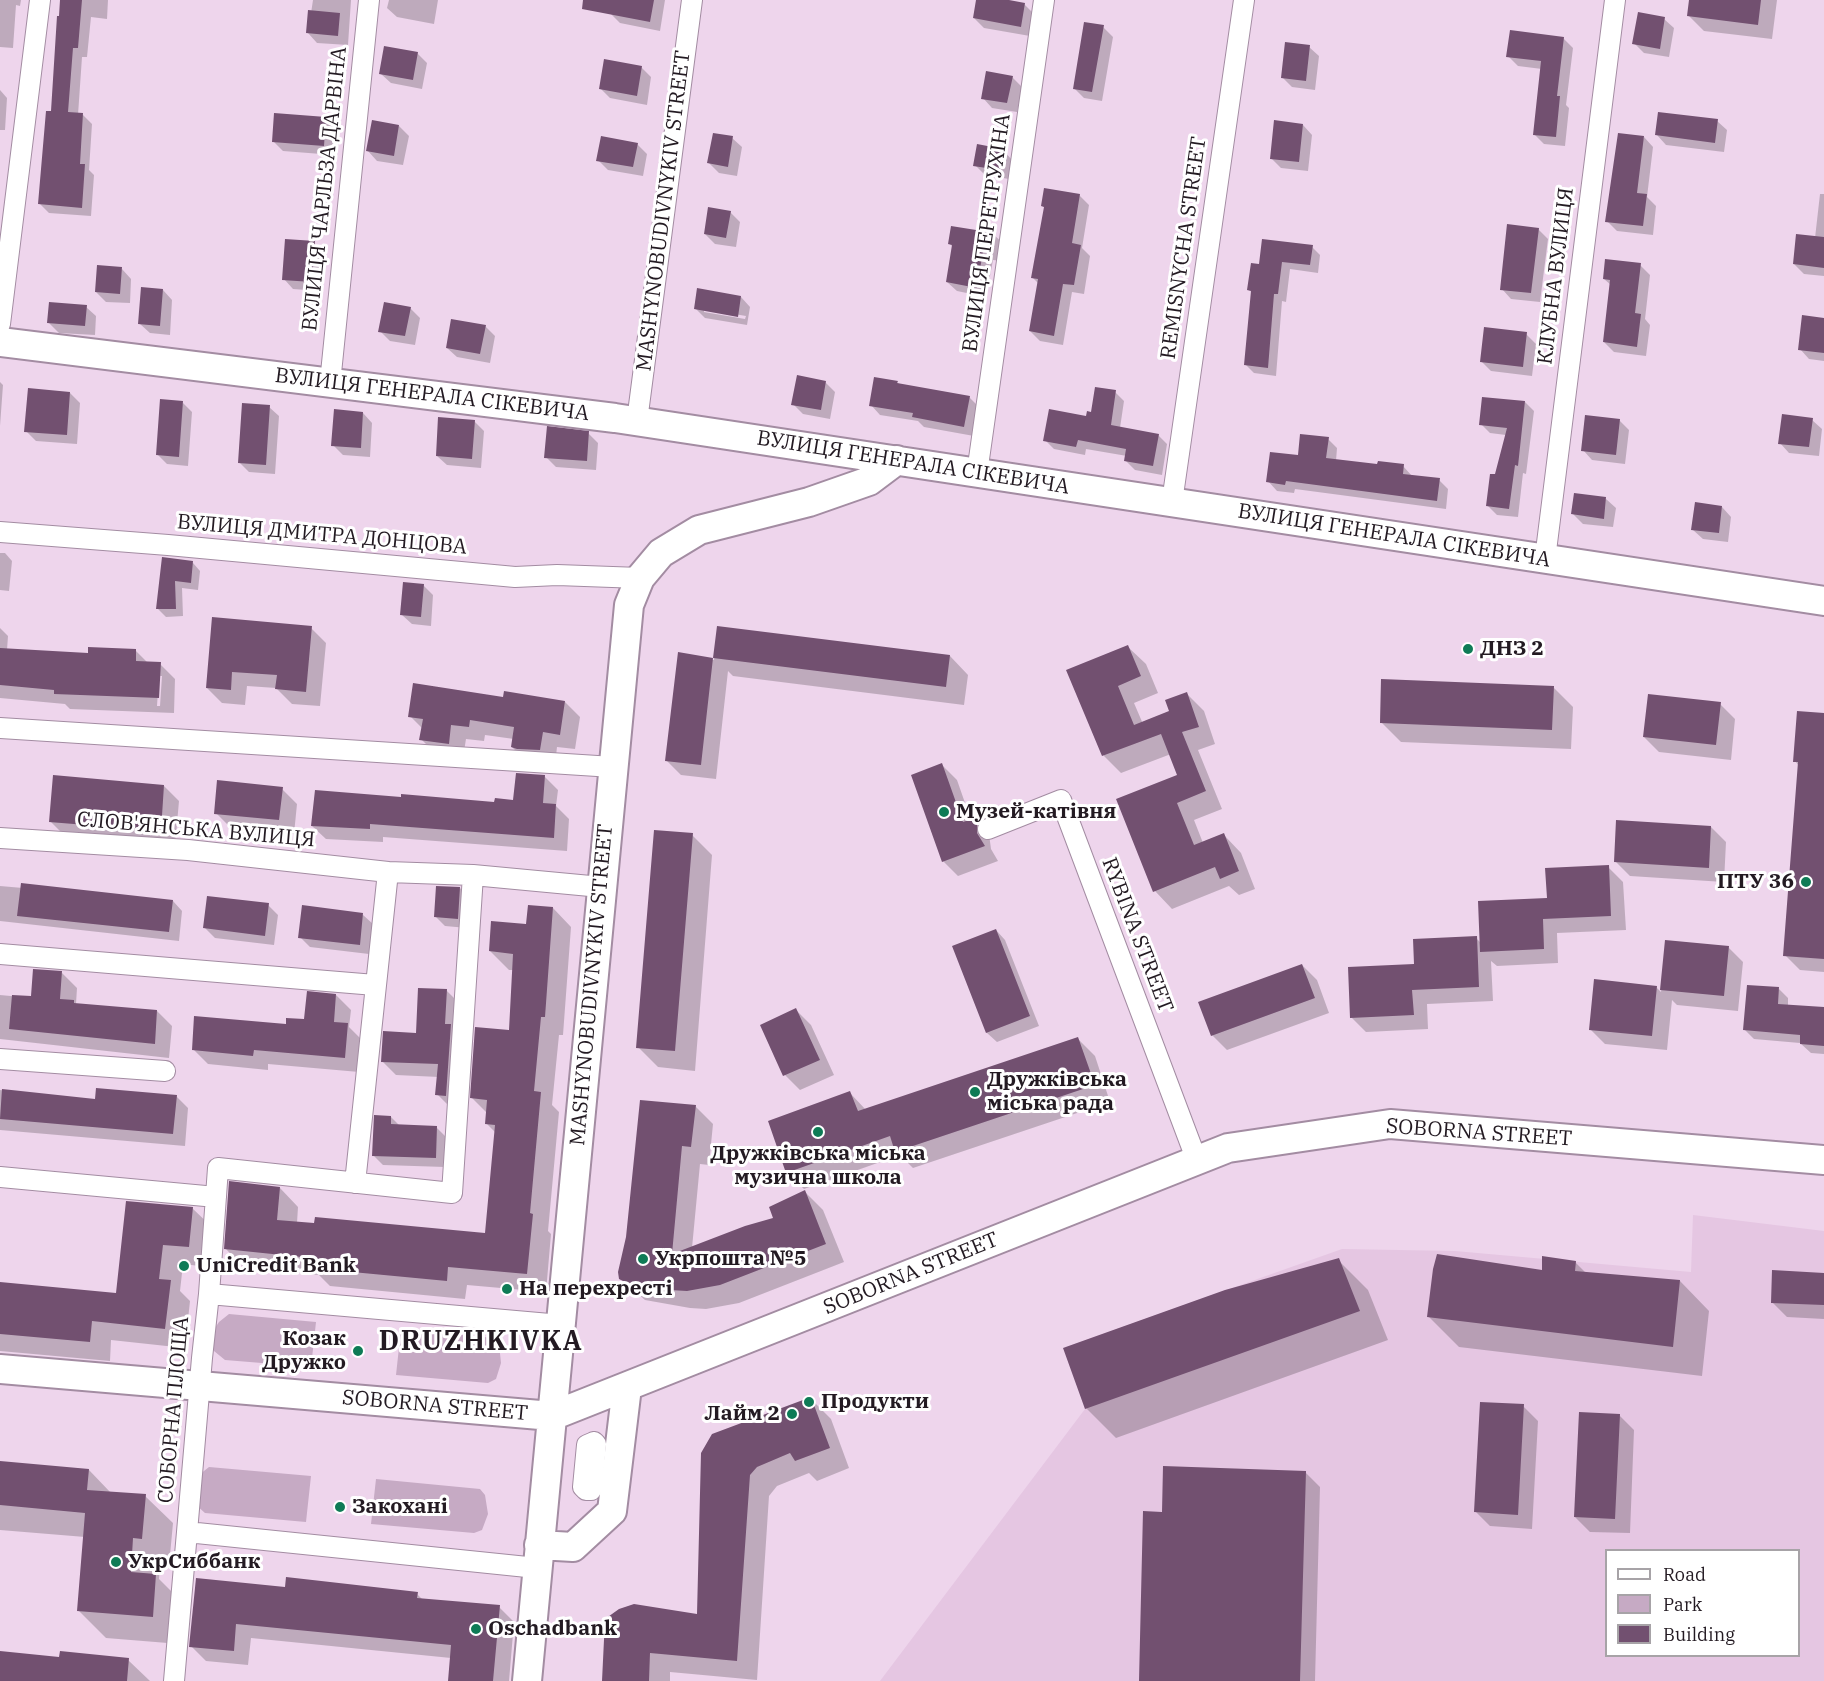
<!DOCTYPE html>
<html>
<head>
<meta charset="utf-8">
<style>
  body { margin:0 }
  #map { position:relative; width:1824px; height:1681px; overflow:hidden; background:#eed5ec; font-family:"IBM Plex Serif",serif }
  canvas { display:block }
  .legend { position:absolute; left:1605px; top:1549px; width:195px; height:108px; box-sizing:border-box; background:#fff; border:2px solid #a7a3a7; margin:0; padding:8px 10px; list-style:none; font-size:18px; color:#231a22 }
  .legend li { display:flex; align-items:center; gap:12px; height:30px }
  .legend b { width:30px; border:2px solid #a7a3a7 }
</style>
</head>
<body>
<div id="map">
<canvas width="1824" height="1681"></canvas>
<ul class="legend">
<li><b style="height:8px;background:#fff"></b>Road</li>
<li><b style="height:16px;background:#c6aac4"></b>Park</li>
<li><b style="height:16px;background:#725070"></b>Building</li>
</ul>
</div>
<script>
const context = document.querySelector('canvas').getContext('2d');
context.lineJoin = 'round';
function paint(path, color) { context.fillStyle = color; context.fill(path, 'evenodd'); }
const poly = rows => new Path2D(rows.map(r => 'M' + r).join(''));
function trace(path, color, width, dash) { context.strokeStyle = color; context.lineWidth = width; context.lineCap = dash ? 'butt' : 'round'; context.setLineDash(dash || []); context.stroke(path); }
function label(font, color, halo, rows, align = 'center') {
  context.font = font + ' "IBM Plex Serif",serif'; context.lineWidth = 6; context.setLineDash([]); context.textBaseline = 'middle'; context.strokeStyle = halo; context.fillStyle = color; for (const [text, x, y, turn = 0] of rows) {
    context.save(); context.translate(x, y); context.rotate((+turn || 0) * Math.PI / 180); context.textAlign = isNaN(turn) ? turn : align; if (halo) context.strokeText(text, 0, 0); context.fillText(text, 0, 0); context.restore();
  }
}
paint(poly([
  [1693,1215,1824,1231,1824,1681,880,1681,1085,1409,1066,1347,1342,1249,1455,1251,1691,1272],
  [1606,1550,1798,1550,1798,1656,1606,1656]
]), '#e5c6e2');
paint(poly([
  [229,1314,316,1322,311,1367,225,1360,214,1351,211,1334,219,1322],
  [401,1329,494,1338,499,1344,501,1363,496,1379,488,1383,396,1375],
  [209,1467,311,1476,306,1522,205,1513,195,1504,199,1475],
  [376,1479,480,1489,485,1495,488,1514,482,1530,474,1533,371,1524]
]), '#c6aac4');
paint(poly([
  [0,0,21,0,20,6,16,5,13,48,0,47],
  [62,0,108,0,107,19,91,17,87,57,82,57,78,115,83,115,92,124,89,170,94,175,91,216,49,213,40,204,53,113],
  [313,0,351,0,348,45,317,43,308,33],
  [389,0,438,0,434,24,397,17,387,8],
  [612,0,665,0,660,31,620,23,610,13],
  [978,0,1001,0,1024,4,1034,14,1030,36,984,28,974,18],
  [1691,0,1777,0,1772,39,1704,31,1689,16],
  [1664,19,1674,28,1669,57,1644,53,1634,43],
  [1103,27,1113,37,1102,101,1084,98,1074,88],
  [1563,38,1573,48,1566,105,1569,108,1565,146,1544,144,1534,134,1542,69,1518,66,1508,56],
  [1309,47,1319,56,1315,90,1292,87,1282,77],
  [417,53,427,63,422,89,391,83,381,74],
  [641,67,651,77,647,105,610,98,600,88],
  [1012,77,1022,87,1017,112,992,108,983,98],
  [0,90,7,98,5,130,0,130],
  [326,119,335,129,334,155,283,151,273,141],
  [1717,121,1727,130,1724,152,1666,145,1657,135],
  [1303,125,1312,135,1308,171,1281,168,1271,158],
  [399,126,409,136,403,165,377,161,368,151],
  [1644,137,1653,147,1647,197,1656,206,1653,235,1617,231,1607,221],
  [732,138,742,147,737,176,719,173,709,163],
  [637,144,647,154,643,176,608,170,598,160],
  [1003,150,1012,160,1009,179,985,175,975,165],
  [1820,194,1824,194,1824,276,1804,274,1794,264,1815,238],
  [1079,195,1089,205,1082,248,1090,256,1084,294,1072,292,1063,345,1040,341,1030,331,1038,283,1033,278,1045,208,1043,206],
  [730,212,740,222,736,247,715,244,705,234],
  [1538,229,1548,239,1540,302,1511,299,1502,289],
  [994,235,1004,244,1001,261,993,260,986,297,957,291,947,282,953,247,950,244],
  [314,243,324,253,321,291,293,289,284,279],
  [1312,247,1320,255,1318,273,1290,269,1286,302,1282,301,1276,376,1254,373,1245,364,1253,293,1249,290,1260,266],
  [1640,265,1650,275,1645,319,1650,325,1646,356,1614,352,1604,342,1611,285,1604,279],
  [122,269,131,279,130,303,106,302,96,292],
  [163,290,172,300,170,335,150,333,140,324],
  [741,297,750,307,747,325,705,318,695,308],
  [704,309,746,316,745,319,704,312],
  [86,307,96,316,95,335,59,333,49,323],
  [410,308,420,318,415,345,390,341,380,331],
  [1824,319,1824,361,1809,359,1800,349],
  [485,326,495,336,490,363,457,357,447,348],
  [1526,334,1536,344,1532,376,1491,371,1481,361],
  [0,382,3,385,0,426],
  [825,382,835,392,830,419,803,414,793,404],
  [897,382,900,385,969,397,979,407,974,436,924,427,918,421,880,415,871,405],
  [1115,392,1124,401,1120,428,1158,435,1167,444,1162,475,1135,470,1126,461,1127,456,1086,449,1085,455,1054,449,1045,440,1087,418],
  [70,393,80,403,77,444,36,441,26,431],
  [1525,402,1534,411,1526,474,1523,473,1518,517,1497,515,1488,506,1506,435,1490,433,1481,424],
  [183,403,192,412,188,466,167,464,157,454],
  [269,407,279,416,275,474,249,472,239,462],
  [363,413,372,423,370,457,343,455,333,445],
  [1619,420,1629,430,1625,464,1592,460,1583,450],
  [1812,420,1822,429,1819,456,1789,453,1780,443],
  [474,421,484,431,481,468,447,465,437,456],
  [588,433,598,443,596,470,556,467,546,457],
  [1328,439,1337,448,1336,461,1379,466,1403,466,1412,476,1439,480,1448,489,1446,509,1295,489,1294,493,1277,491,1268,481],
  [1606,499,1616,508,1613,527,1583,524,1573,514],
  [1722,507,1731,517,1728,542,1703,539,1693,530],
  [0,553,5,553,12,561,9,591,0,590],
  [164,558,193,563,200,571,198,590,182,588,183,616,166,617,158,609],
  [423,585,433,595,431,626,412,624,402,615],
  [213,619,311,628,326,643,320,706,292,704,276,688,247,686,245,705,222,703,207,688],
  [718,627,950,656,968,675,964,705,733,676,728,671,716,779,681,775,666,760,679,654,714,660],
  [0,628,8,636,7,650,89,655,136,651,148,663,160,664,175,679,174,713,70,709,65,704,0,698],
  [159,676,162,676,160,706,157,706],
  [1128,647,1146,664,1158,693,1134,703,1143,724,1171,712,1187,694,1204,711,1215,744,1198,750,1222,809,1194,820,1203,843,1224,835,1241,853,1255,889,1239,895,1229,886,1172,909,1155,891,1179,776,1171,754,1121,773,1104,756,1068,671],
  [1553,687,1573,707,1571,749,1401,742,1381,722],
  [505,699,565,702,580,717,575,749,557,747,555,765,527,762,512,747,514,739,485,735,484,741,466,739,463,758,436,754,421,739,423,729,410,716],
  [1720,704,1735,719,1731,760,1659,752,1644,737],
  [1824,715,1824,972,1800,970,1785,955,1799,766,1795,761],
  [942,765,957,780,971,820,974,819,989,834,991,849,998,861,958,876,943,861],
  [544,776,558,790,556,806,569,819,567,851,383,837,383,842,326,839,312,826,515,802],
  [164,786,179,801,175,846,66,837,51,822],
  [282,789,297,804,294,834,231,828,216,813],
  [1711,827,1726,842,1724,882,1630,876,1615,861],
  [692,835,712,855,695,1071,658,1067,638,1047],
  [1608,867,1623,882,1626,930,1557,933,1558,963,1497,966,1491,961,1493,1001,1427,1004,1428,1029,1366,1032,1351,1017,1416,966,1476,938,1481,943],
  [0,886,173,901,182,911,179,941,0,921],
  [460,888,469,898,467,928,445,926,435,916],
  [268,905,278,915,274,945,215,938,205,928],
  [553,908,571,927,563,1035,559,1035,552,1105,559,1112,548,1231,551,1234,546,1292,467,1285,465,1299,330,1286,319,1275,244,1268,226,1249,280,1188,298,1207,297,1223,487,1235,496,1133,487,1124,488,1114,472,1098,510,1032,513,970,509,970,490,951],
  [363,915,373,924,369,954,310,947,300,937],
  [996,930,1005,940,1039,1026,997,1042,987,1033],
  [1666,941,1728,947,1743,962,1738,1011,1677,1005,1672,1000,1667,1050,1605,1044,1590,1029,1656,987,1661,992],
  [1302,965,1317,980,1329,1013,1227,1050,1212,1035],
  [62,973,77,988,76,1004,157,1011,172,1026,169,1058,0,1039,0,995,32,998],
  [1779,989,1788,998,1788,1006,1824,1009,1824,1054,1811,1053,1800,1043,1754,1039,1744,1029],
  [446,990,460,1004,451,1108,437,1094,439,1077,396,1075,382,1061,418,1034],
  [336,995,351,1010,349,1027,362,1040,359,1072,268,1064,268,1070,208,1064,193,1049,306,1021],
  [796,1010,811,1025,834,1075,800,1090,785,1075,762,1025],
  [1078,1039,1095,1056,1110,1102,913,1168,900,1155,804,1189,787,1173,850,1093,866,1110],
  [0,1090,96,1100,176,1096,188,1108,185,1146,0,1130],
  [695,1106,713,1124,709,1165,700,1164,692,1248,775,1219,805,1192,823,1210,844,1262,739,1303,706,1309,690,1308,645,1300,620,1278],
  [391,1117,400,1126,436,1127,446,1137,445,1167,383,1165,374,1156],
  [192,1208,213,1228,208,1267,183,1264,180,1291,190,1301,185,1348,111,1340,110,1361,0,1351,0,1284,117,1294],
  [1338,1260,1368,1290,1388,1340,1116,1438,1086,1408],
  [1575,1262,1587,1274,1680,1281,1709,1311,1702,1376,1459,1347,1429,1317,1543,1271],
  [1824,1274,1824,1319,1787,1317,1772,1302],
  [811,1399,831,1419,849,1468,817,1481,809,1473,777,1486,769,1496,757,1680,670,1672,670,1681,603,1681,699,1616,702,1453],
  [1523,1406,1538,1421,1532,1529,1490,1526,1475,1511],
  [1619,1415,1634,1430,1630,1533,1590,1532,1575,1517],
  [0,1462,89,1470,111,1493,145,1496,173,1523,169,1566,160,1565,159,1579,183,1603,180,1644,106,1638,79,1611,85,1537,0,1530],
  [1305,1472,1320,1487,1315,1681,1140,1681,1164,1513],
  [287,1589,417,1594,423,1600,499,1607,514,1622,509,1681,450,1681,451,1658,251,1638,248,1665,206,1661,191,1646],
  [0,1652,60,1659,128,1660,150,1681,0,1681]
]), '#0003');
paint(poly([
  [60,0,82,0,78,48,73,48,68,112,83,113,80,164,85,164,82,208,38,204,46,111,51,111,57,16,59,16],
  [583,0,654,0,650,22,582,9],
  [976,0,1009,0,1025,3,1021,27,973,18],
  [1689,0,1761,0,1758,25,1687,16],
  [308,10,340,13,338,36,306,33],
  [1638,12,1665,17,1660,49,1632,44],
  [1084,22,1104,25,1092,92,1073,89],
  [1510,30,1564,37,1557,96,1560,96,1556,137,1533,135,1541,61,1506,57],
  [1285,42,1310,45,1306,81,1281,78],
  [384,46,418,52,413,80,379,74],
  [604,59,642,66,637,96,599,89],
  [986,71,1013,76,1007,103,981,99],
  [1658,112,1718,119,1715,143,1655,135],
  [274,113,326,117,324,146,272,142],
  [372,120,399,125,394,156,366,151],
  [1274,120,1303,124,1299,162,1270,159],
  [713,133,733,136,728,167,707,163],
  [1618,133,1644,136,1637,193,1647,194,1643,226,1605,222],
  [601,136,638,143,633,167,596,161],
  [977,144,1003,149,1000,170,973,166],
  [1044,188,1080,194,1072,243,1081,245,1074,285,1063,284,1054,336,1029,331,1038,279,1031,278,1044,207,1041,206],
  [708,207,731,211,726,238,704,234],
  [1507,224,1539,228,1531,293,1500,290],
  [951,226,995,233,992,252,983,251,977,288,946,282,952,245,948,244],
  [1796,234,1824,237,1824,268,1793,264],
  [285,239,315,241,312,282,282,280],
  [1262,239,1313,245,1310,265,1282,262,1278,294,1274,294,1268,368,1244,365,1251,291,1247,290,1251,263,1259,264],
  [1605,259,1641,263,1635,313,1641,314,1637,347,1603,342,1610,280,1603,279],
  [97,265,122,267,120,294,95,292],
  [141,287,163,289,160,326,138,324],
  [697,288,741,296,738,317,694,309],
  [49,302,87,305,85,326,47,323],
  [384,302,411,307,405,336,378,332],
  [1802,315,1824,318,1824,353,1798,350],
  [451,319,486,325,480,354,446,348],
  [1484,327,1527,332,1523,367,1480,362],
  [797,375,826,381,821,410,791,405],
  [874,377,898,381,897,383,970,396,964,427,912,417,913,413,869,406],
  [1095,387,1116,390,1111,425,1159,434,1153,466,1124,461,1126,449,1078,440,1076,447,1043,441,1049,409,1086,416,1087,411,1091,412],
  [28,388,70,392,67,435,24,432],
  [1482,397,1525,401,1518,466,1515,465,1509,509,1486,506,1490,474,1495,474,1507,428,1479,425],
  [160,399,183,401,179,457,156,455],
  [242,403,270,405,266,465,238,463],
  [334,409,363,412,361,448,331,446],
  [1782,414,1813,418,1809,447,1778,444],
  [1585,415,1620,419,1616,455,1581,451],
  [438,417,475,420,472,459,436,456],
  [547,426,589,431,587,461,544,458],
  [1300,434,1329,437,1326,458,1377,464,1378,461,1404,464,1403,474,1440,478,1437,501,1286,481,1285,485,1266,482,1270,452,1298,455],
  [1574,493,1606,497,1604,519,1571,514],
  [1695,502,1722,506,1719,533,1691,530],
  [162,557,193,561,191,583,175,581,176,609,156,609],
  [403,582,424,584,421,617,400,615],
  [212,617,312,626,306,692,275,689,277,675,232,672,231,690,206,688],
  [717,626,950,655,946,687,713,658],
  [1128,645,1141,676,1118,686,1134,725,1169,711,1165,700,1187,692,1199,727,1182,732,1206,791,1177,803,1194,845,1224,833,1239,871,1220,879,1215,867,1153,892,1116,799,1177,775,1161,734,1102,756,1066,670],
  [88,647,136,649,136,661,161,662,159,698,54,694,54,690,0,685,0,648,88,653],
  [678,652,713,658,701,765,665,761],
  [1381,679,1554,686,1552,730,1380,723],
  [413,683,503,697,504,691,565,701,560,735,543,732,540,750,517,749,511,747,514,727,470,720,469,727,451,725,449,744,419,740,423,719,408,717],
  [1648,694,1721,702,1716,745,1643,737],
  [1797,711,1824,713,1824,959,1783,956,1798,762,1793,762],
  [942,763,963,822,975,818,977,825,977,833,985,846,942,862,911,775],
  [516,773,545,775,543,803,556,804,554,838,370,824,370,829,311,826,315,790,401,797,401,794,494,802,495,798,513,800],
  [53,775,164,785,161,831,49,822],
  [217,780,283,787,279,820,214,814],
  [1616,820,1711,826,1709,868,1614,862],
  [654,830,693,833,675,1051,636,1048],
  [1609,865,1611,916,1543,919,1544,949,1480,952,1478,901,1547,898,1545,868],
  [21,883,173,900,169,932,17,916],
  [436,886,460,887,458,919,434,917],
  [207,896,269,903,265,936,203,928],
  [302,905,363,913,360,945,298,938],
  [528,905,553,907,545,1017,541,1017,534,1091,541,1092,530,1213,533,1214,527,1274,448,1267,447,1281,310,1268,311,1258,224,1249,229,1181,280,1187,277,1220,314,1223,315,1217,485,1233,495,1125,485,1124,487,1100,470,1098,475,1027,509,1030,513,954,489,951,491,921,526,924],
  [996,929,1030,1016,986,1033,952,946],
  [1477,936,1479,987,1412,990,1414,1015,1350,1018,1348,967,1414,964,1413,939],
  [1665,940,1729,946,1724,996,1660,990],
  [1302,964,1315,998,1211,1036,1198,1002],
  [33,969,62,971,60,999,74,1000,74,1003,157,1010,155,1044,9,1029,12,995,31,996],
  [1594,979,1657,986,1652,1036,1589,1030],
  [1747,985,1779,987,1778,1004,1824,1007,1824,1046,1800,1044,1800,1035,1743,1030],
  [418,988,447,989,445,1024,451,1024,446,1096,435,1095,438,1064,381,1062,383,1031,416,1033],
  [307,991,336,994,334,1022,348,1023,345,1058,254,1050,253,1056,192,1050,194,1016,286,1024,286,1018,304,1019],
  [796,1008,820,1060,783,1076,760,1025],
  [1078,1037,1095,1085,895,1152,890,1136,786,1173,768,1121,850,1091,858,1111],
  [96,1088,177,1095,173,1134,0,1119,2,1089,95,1099],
  [640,1100,696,1105,691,1147,682,1146,672,1254,745,1226,773,1218,769,1207,805,1190,826,1244,720,1285,687,1291,670,1290,625,1282,619,1279,618,1272,626,1237],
  [374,1115,391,1116,391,1124,437,1126,436,1158,372,1156],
  [126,1201,193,1207,189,1247,163,1245,159,1279,171,1280,165,1329,92,1321,90,1342,0,1334,0,1282,116,1293],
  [1437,1254,1542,1270,1542,1256,1576,1261,1575,1271,1680,1280,1673,1347,1427,1317,1433,1269],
  [1339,1258,1360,1311,1085,1409,1063,1348,1225,1290],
  [1772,1270,1824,1273,1824,1305,1771,1303],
  [811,1397,830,1448,795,1461,790,1453,757,1467,750,1475,737,1661,650,1653,649,1681,602,1681,605,1619,619,1609,634,1604,697,1614,701,1453,712,1434],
  [1480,1402,1524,1404,1518,1515,1474,1512],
  [1579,1412,1620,1414,1615,1519,1574,1517],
  [0,1461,89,1469,87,1490,146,1494,142,1539,133,1538,131,1572,156,1574,153,1617,77,1611,85,1513,0,1505],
  [1163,1466,1306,1471,1300,1681,1139,1681,1143,1511,1162,1512],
  [286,1577,418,1592,417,1598,500,1605,493,1681,448,1681,451,1645,236,1624,234,1651,189,1647,196,1578,285,1587],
  [0,1651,59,1657,60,1651,129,1658,127,1681,0,1681]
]), '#725070');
const street = poly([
  [0,324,40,0],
  [330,383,369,0],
  [637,421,692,0],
  [977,473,1044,0],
  [1172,502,1244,0],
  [0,532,168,545,515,577,557,575,640,578],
  [1545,559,1615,0],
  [0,728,613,767],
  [988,829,1061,800,1197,1161],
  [0,838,188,850,388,872],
  [0,954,375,985],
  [0,1059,165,1071],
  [0,1177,216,1197],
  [355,1183,388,872,473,875],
  [209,1294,218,1168,452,1193,473,875,601,887],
  [594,1442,596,1444,592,1488,591,1490,586,1490,583,1487,587,1445,594,1442],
  [537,1568,187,1532,202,1358,209,1294,561,1325],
  [174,1681,187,1532]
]);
const secondary = poly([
  [0,342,615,418,1824,601],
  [0,1369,552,1416,1228,1148,1390,1124,1824,1160],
  [539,1545,573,1547,612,1511,627,1387],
  [527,1681,629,605,640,578,661,553,699,530,809,502,869,481,897,460]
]);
trace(street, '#a38ca2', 22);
trace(secondary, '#a38ca2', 32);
trace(street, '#fff', 20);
trace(secondary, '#fff', 28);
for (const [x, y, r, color] of [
  [1468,649,6,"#0e7b56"],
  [944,812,6,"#0e7b56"],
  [1806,882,6,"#0e7b56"],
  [975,1092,6,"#0e7b56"],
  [818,1132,6,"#0e7b56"],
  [643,1259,6,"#0e7b56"],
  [184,1266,6,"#0e7b56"],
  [507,1289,6,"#0e7b56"],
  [358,1351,6,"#0e7b56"],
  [809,1402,6,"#0e7b56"],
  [792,1414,6,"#0e7b56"],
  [340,1507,6,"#0e7b56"],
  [116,1562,6,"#0e7b56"],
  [476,1629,6,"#0e7b56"]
]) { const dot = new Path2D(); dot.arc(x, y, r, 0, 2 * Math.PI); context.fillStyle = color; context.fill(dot); trace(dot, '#fff', 2); }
label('21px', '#231a22', '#fff', [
  ["ВУЛИЦЯ ЧАРЛЬЗА ДАРВІНА",325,189,-84],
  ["MASHYNOBUDIVNYKIV STREET",664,211,-83],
  ["ВУЛИЦЯ ПЕРЕТРУХІНА",987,233,-82],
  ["REMISNYCHA STREET",1184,248,-82],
  ["КЛУБНА ВУЛИЦЯ",1556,276,-83],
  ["ВУЛИЦЯ ГЕНЕРАЛА СІКЕВИЧА",432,395,7],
  ["ВУЛИЦЯ ГЕНЕРАЛА СІКЕВИЧА",913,463,9],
  ["ВУЛИЦЯ ДМИТРА ДОНЦОВА",322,535,5],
  ["ВУЛИЦЯ ГЕНЕРАЛА СІКЕВИЧА",1394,536,9],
  ["СЛОВ'ЯНСЬКА ВУЛИЦЯ",196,830,5],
  ["RYBINA STREET",1137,935,69],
  ["MASHYNOBUDIVNYKIV STREET",592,985,-85],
  ["SOBORNA STREET",1479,1133,4],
  ["SOBORNA STREET",911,1274,-22],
  ["SOBORNA STREET",435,1406,5],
  ["СОБОРНА ПЛОЩА",174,1410,-85]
]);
label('bold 21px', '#231a22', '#fff', [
  ["ДНЗ 2",1480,649],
  ["Музей-катівня",956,812],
  ["ПТУ 36",1794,882,"right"],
  ["Дружківська",987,1080],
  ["міська рада",987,1104],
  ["Дружківська міська",818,1154,"center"],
  ["музична школа",818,1178,"center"],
  ["Укрпошта №5",655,1259],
  ["UniCredit Bank",196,1266],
  ["На перехресті",519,1289],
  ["Козак",346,1339,"right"],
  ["Дружко",346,1363,"right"],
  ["Продукти",821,1402],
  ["Лайм 2",780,1414,"right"],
  ["Закохані",352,1507],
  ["УкрСиббанк",128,1562],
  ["Oschadbank",488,1629]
], 'left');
context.letterSpacing = '1.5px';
label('bold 27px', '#231a22', '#fff', [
  ["DRUZHKIVKA",481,1342]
]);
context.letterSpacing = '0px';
</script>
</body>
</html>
